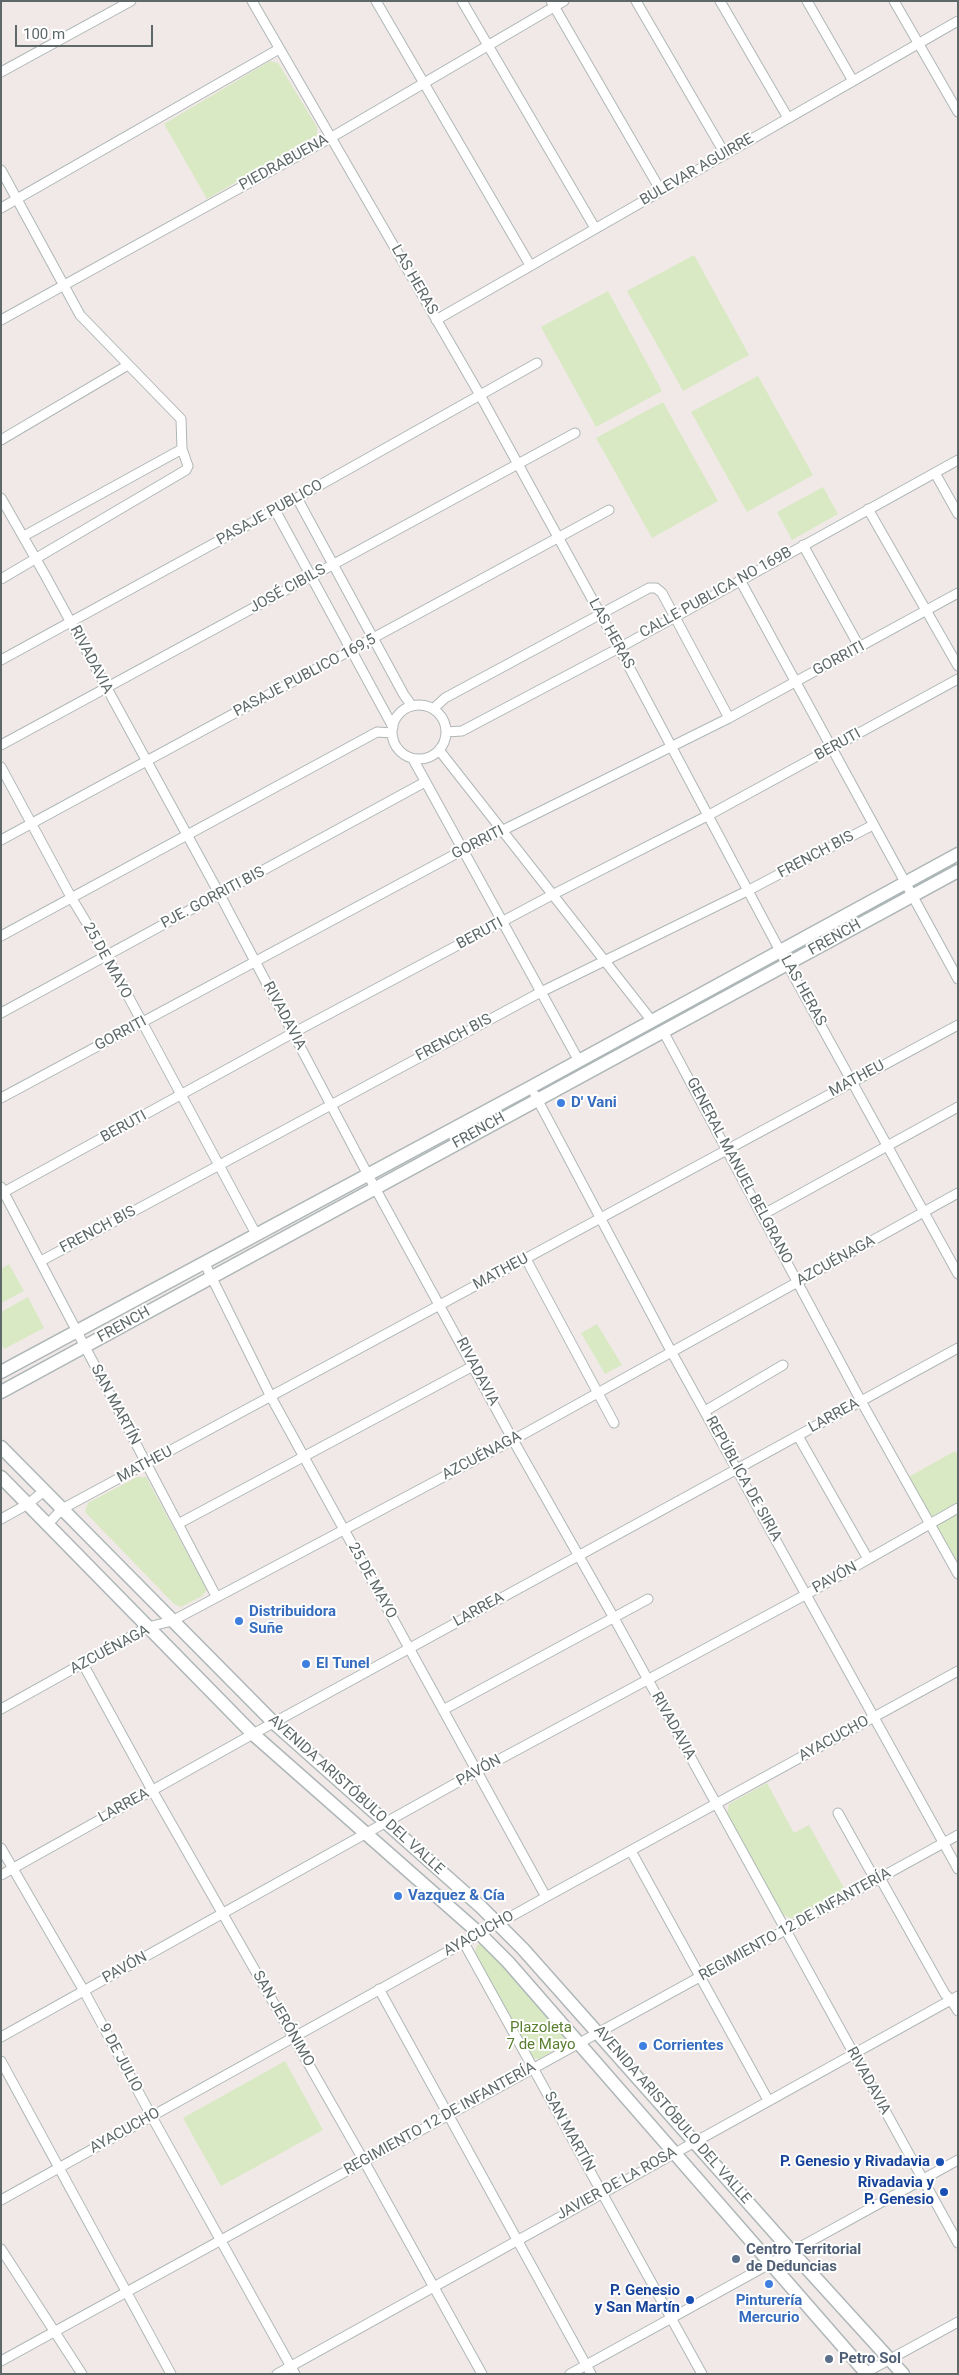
<!DOCTYPE html>
<html>
<head>
<meta charset="utf-8">
<style>
  body { margin:0 }
  #map { position:relative; width:959px; height:2375px; overflow:hidden; background:#f1e9e7; font-family:Roboto,sans-serif }
  canvas { display:block }
  .frame { position:absolute; inset:0; border:2px solid #5e6868; pointer-events:none }
  .scale { position:absolute; left:15px; top:25px; width:138px; height:22px; box-sizing:border-box; border:2px solid #5e6868; border-top:0; padding-left:6px; font-size:15px; line-height:18px; white-space:nowrap; color:#5e6868; -webkit-text-stroke:4px #fff; paint-order:stroke }
</style>
</head>
<body>
<div id="map">
<canvas width="959" height="2375"></canvas>
<div class="frame"></div>
<div class="scale">100 m</div>
</div>
<script>
const context = document.querySelector('canvas').getContext('2d');
context.lineJoin = 'round';
function paint(path, color) { context.fillStyle = color; context.fill(path, 'evenodd'); }
const poly = rows => new Path2D(rows.map(r => 'M' + r).join(''));
function trace(path, color, width, dash) { context.strokeStyle = color; context.lineWidth = width; context.lineCap = dash ? 'butt' : 'round'; context.setLineDash(dash || []); context.stroke(path); }
function label(font, color, halo, rows, align = 'center') {
  context.font = font + ' Roboto,sans-serif'; context.lineWidth = 4; context.setLineDash([]); context.textBaseline = 'middle'; context.strokeStyle = halo; context.fillStyle = color; for (const [text, x, y, turn = 0] of rows) {
    context.save(); context.translate(x, y); context.rotate((+turn || 0) * Math.PI / 180); context.textAlign = isNaN(turn) ? turn : align; if (halo) context.strokeText(text, 0, 0); context.fillText(text, 0, 0); context.restore();
  }
}
paint(poly([
  [270,61,278,63,317,127,317,135,207,199,164,124],
  [694,255,749,355,683,391,627,291],
  [608,291,662,391,596,427,541,327],
  [758,376,813,475,747,512,691,412],
  [663,402,718,501,652,538,596,438],
  [823,487,838,514,792,540,777,512],
  [9,1264,24,1291,1,1303,1,1269],
  [28,1297,44,1328,4,1349,1,1344,1,1312],
  [597,1324,622,1365,605,1374,581,1333],
  [955,1451,958,1456,958,1565,905,1479],
  [137,1477,146,1477,207,1590,202,1596,181,1607,174,1604,85,1512,88,1503],
  [767,1783,794,1833,809,1825,845,1890,792,1919,783,1915,727,1813,729,1804],
  [481,1944,505,1966,564,2037,562,2046,539,2059,531,2057,475,1953,477,1945],
  [285,2061,323,2130,221,2186,183,2118]
]), '#d9e9c3');
const street = poly([
  [252,1,480,395,619,648,787,964,958,1274],
  [376,1,530,265],
  [462,1,595,228],
  [551,1,661,191],
  [636,1,725,154],
  [720,1,788,118],
  [807,1,853,81],
  [894,1,958,112],
  [1,72,131,1],
  [1,170,80,315,181,419,182,449,188,466,186,470,1,579],
  [1,208,279,49],
  [1,320,332,137,564,1],
  [436,320,958,21],
  [1,440,128,365],
  [935,473,958,514],
  [1,498,45,575,220,895,368,1175,513,1440,614,1618,958,2243],
  [297,498,404,695,412,706],
  [868,509,958,666],
  [275,510,393,727],
  [24,536,182,449],
  [803,545,860,648],
  [740,580,958,979],
  [1,660,297,498,537,363],
  '392 732a27 27 0 1 1 54 0a27 27 0 1 1-54 0Z',
  [433,709,445,698,649,588,656,588,662,593,729,718],
  [446,732,462,731,619,648,958,460],
  [1,745,575,433],
  [439,750,652,1021],
  [413,759,579,1061],
  [1,767,71,897,106,955,256,1234],
  [1,840,609,510],
  [1,936,377,732,392,733],
  [1,1013,425,782],
  [663,1031,861,1401,958,1574],
  [535,1095,671,1351,958,1869],
  [1,1098,463,850,729,718,958,593],
  [1,1187,216,1596],
  [4,1192,293,1033,552,895,709,815,958,679],
  [762,1215,958,1107],
  [526,1259,614,1423],
  [41,1261,541,992,749,890,873,825],
  [204,1262,271,1397,546,1897],
  [705,1411,783,1365],
  [798,1436,868,1559],
  [1,1519,28,1504,44,1491],
  [48,1524,62,1509,958,1025],
  [178,1524,473,1366],
  [83,1664,152,1790,364,2161,482,2374],
  [1,1709,148,1627,172,1621,513,1440,958,1193],
  [443,1710,648,1599],
  [838,1813,872,1874,880,1878,945,1994,951,2000,958,2011],
  [1,1848,84,1991,152,2117,295,2374],
  [631,1851,768,2100],
  [1,1875,253,1734,958,1348],
  [464,1943,702,2374],
  [379,1989,591,2374],
  [1,2037,476,1772,807,1594,958,1508],
  [1,2061,171,2374],
  [1,2200,546,1897,958,1671],
  [1,2249,82,2374],
  [1,2361,958,1835],
  [277,2374,958,1996],
  [570,2374,958,2160],
  [863,2374,958,2322]
]);
const secondary = poly([
  [1,1372,531,1087,958,854],
  [1,1392,958,871],
  [1,1447,274,1723,481,1907,523,1949,792,2252,903,2374],
  [1,1477,253,1734,480,1934,508,1962,867,2374]
]);
trace(street, '#afb7b7', 11);
trace(secondary, '#aeb7b8', 15);
trace(street, '#fff', 9);
trace(secondary, '#fff', 12);
for (const [x, y, r, color] of [
  [561,1103,5,"#3f7fe0"],
  [239,1621,5,"#3f7fe0"],
  [306,1664,5,"#3f7fe0"],
  [398,1896,5,"#3f7fe0"],
  [643,2046,5,"#3f7fe0"],
  [940,2162,5,"#1a4fb4"],
  [944,2192,5,"#1a4fb4"],
  [736,2259,5,"#5c6f8a"],
  [769,2284,5,"#3f7fe0"],
  [690,2300,5,"#1a4fb4"],
  [829,2359,5,"#5c6f8a"]
]) { const dot = new Path2D(); dot.arc(x, y, r, 0, 2 * Math.PI); context.fillStyle = color; context.fill(dot); trace(dot, '#fff', 2); }
label('15px', '#5e6868', '#fff', [
  ["PIEDRABUENA",284,163,-29],
  ["BULEVAR AGUIRRE",697,170,-30],
  ["LAS HERAS",414,280,60],
  ["PASAJE PUBLICO",270,513,-29],
  ["JOSÉ CIBILS",288,589,-29],
  ["CALLE PUBLICA NO 169B",716,593,-29],
  ["LAS HERAS",611,634,61],
  ["GORRITI",839,659,-28],
  ["RIVADAVIA",91,660,62],
  ["PASAJE PUBLICO 169,5",305,676,-28],
  ["BERUTI",838,745,-29],
  ["GORRITI",478,843,-27],
  ["FRENCH BIS",816,855,-28],
  ["PJE. GORRITI BIS",213,898,-28],
  ["BERUTI",480,934,-28],
  ["FRENCH",835,938,-29],
  ["25 DE MAYO",107,961,61],
  ["LAS HERAS",803,991,61],
  ["RIVADAVIA",284,1016,62],
  ["GORRITI",121,1034,-28],
  ["FRENCH BIS",454,1038,-28],
  ["MATHEU",857,1079,-28],
  ["BERUTI",124,1127,-29],
  ["FRENCH",479,1131,-29],
  ["GENERAL MANUEL BELGRANO",739,1171,62],
  ["FRENCH BIS",98,1230,-28],
  ["AZCUÉNAGA",836,1261,-29],
  ["MATHEU",501,1272,-28],
  ["FRENCH",124,1325,-29],
  ["RIVADAVIA",477,1372,62],
  ["SAN MARTÍN",115,1405,62],
  ["LARREA",834,1416,-29],
  ["AZCUÉNAGA",482,1456,-28],
  ["MATHEU",145,1465,-28],
  ["REPÚBLICA DE SIRIA",743,1479,61],
  ["PAVÓN",835,1578,-29],
  ["25 DE MAYO",372,1581,61],
  ["LARREA",479,1610,-29],
  ["AZCUÉNAGA",110,1650,-28],
  ["RIVADAVIA",673,1726,61],
  ["AYACUCHO",834,1739,-29],
  ["PAVÓN",479,1771,-29],
  ["AVENIDA ARISTÓBULO DEL VALLE",356,1795,42],
  ["LARREA",124,1806,-29],
  ["REGIMIENTO 12 DE INFANTERÍA",795,1925,-29],
  ["AYACUCHO",479,1934,-29],
  ["PAVÓN",125,1968,-29],
  ["SAN JERÓNIMO",283,2019,60],
  ["9 DE JULIO",120,2058,62],
  ["RIVADAVIA",868,2081,61],
  ["AVENIDA ARISTÓBULO DEL VALLE",672,2115,49],
  ["REGIMIENTO 12 DE INFANTERÍA",440,2119,-29],
  ["AYACUCHO",125,2131,-29],
  ["SAN MARTÍN",569,2132,61],
  ["JAVIER DE LA ROSA",617,2184,-29]
]);
label('bold 15px', '#366cbe', '#fff', [
  ["D' Vani",571,1103],
  ["Distribuidora",249,1612],
  ["Suñe",249,1629],
  ["El Tunel",316,1664],
  ["Vazquez & Cía",408,1896],
  ["Corrientes",653,2046],
  ["Pinturería",769,2301,"center"],
  ["Mercurio",769,2318,"center"]
], 'left');
label('15px', '#587e2f', '#fff', [
  ["Plazoleta",541,2028],
  ["7 de Mayo",541,2045]
]);
label('bold 15px', '#164399', '#fff', [
  ["P. Genesio y Rivadavia",930,2162],
  ["Rivadavia y",934,2183],
  ["P. Genesio",934,2200],
  ["P. Genesio",680,2291],
  ["y San Martín",680,2308]
], 'right');
label('bold 15px', '#4e5e75', '#fff', [
  ["Centro Territorial",746,2250],
  ["de Deduncias",746,2267],
  ["Petro Sol",839,2359]
], 'left');
</script>
</body>
</html>
